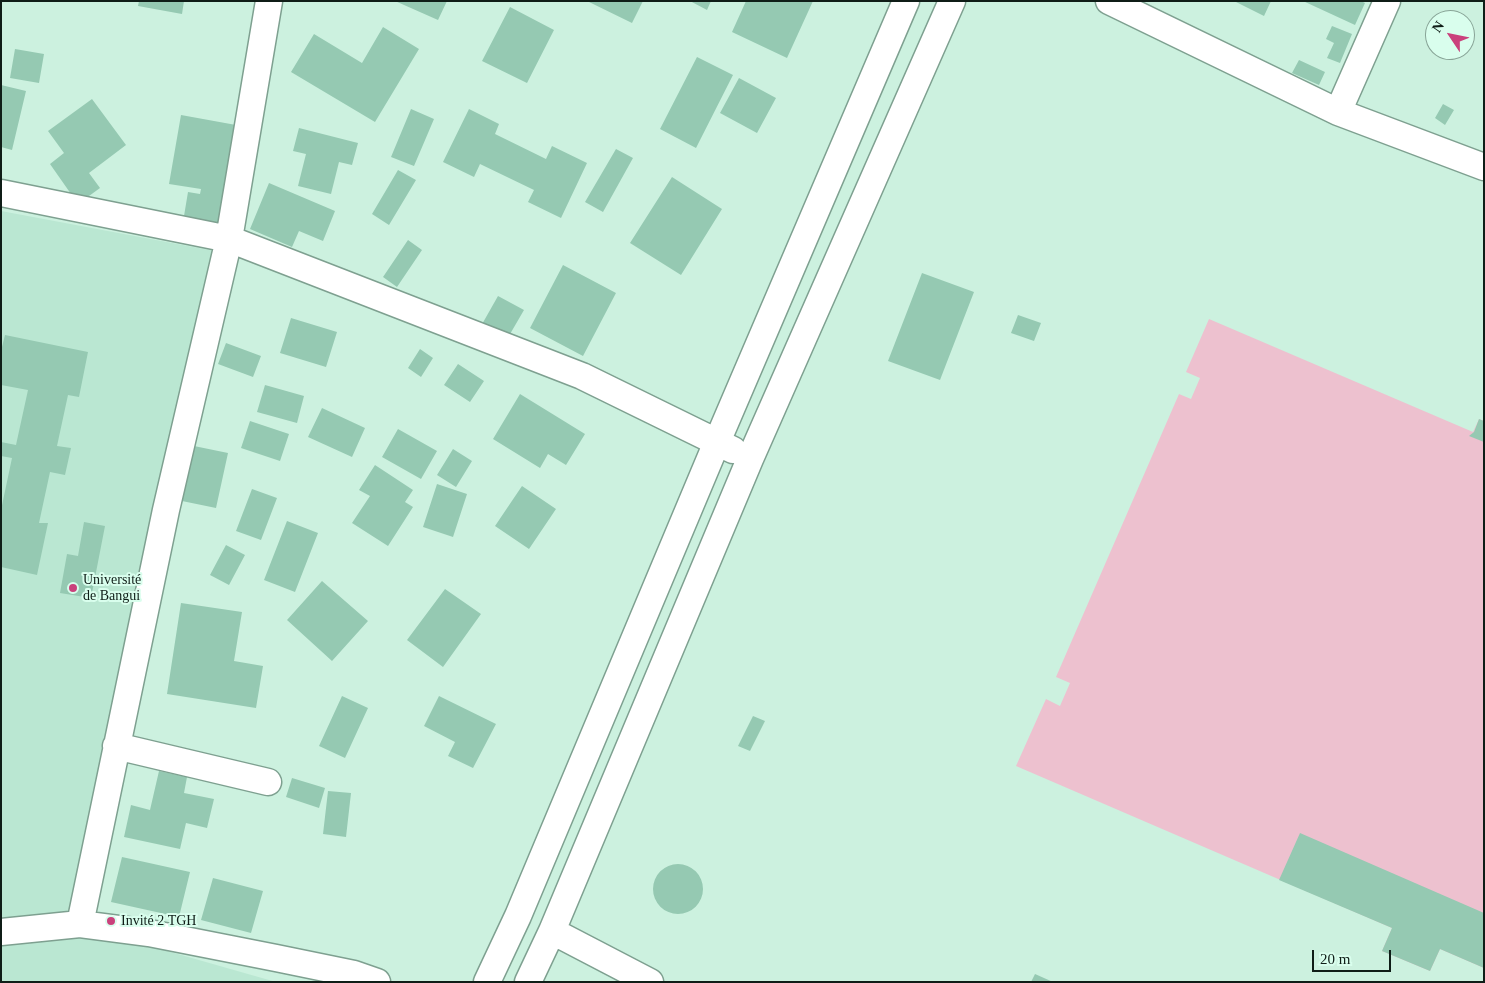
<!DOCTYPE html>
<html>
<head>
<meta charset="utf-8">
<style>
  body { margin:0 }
  #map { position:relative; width:1485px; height:983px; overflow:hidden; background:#ccf1df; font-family:"Times New Roman",serif }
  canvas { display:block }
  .frame { position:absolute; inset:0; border:2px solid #0f1d17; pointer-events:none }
  .north { position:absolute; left:1425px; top:10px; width:50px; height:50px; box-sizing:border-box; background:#d9feed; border:1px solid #88a497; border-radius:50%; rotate:304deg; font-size:14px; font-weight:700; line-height:20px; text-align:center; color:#0f1d17 }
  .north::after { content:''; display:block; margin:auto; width:18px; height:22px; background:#ca417c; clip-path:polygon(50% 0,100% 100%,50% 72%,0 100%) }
  .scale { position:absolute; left:1312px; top:950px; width:79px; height:22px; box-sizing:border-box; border:2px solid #0f1d17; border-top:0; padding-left:6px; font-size:15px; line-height:18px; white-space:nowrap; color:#0f1d17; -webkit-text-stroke:4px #d9feed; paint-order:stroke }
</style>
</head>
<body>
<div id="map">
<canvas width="1485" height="983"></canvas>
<div class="frame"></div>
<div class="north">N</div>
<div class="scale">20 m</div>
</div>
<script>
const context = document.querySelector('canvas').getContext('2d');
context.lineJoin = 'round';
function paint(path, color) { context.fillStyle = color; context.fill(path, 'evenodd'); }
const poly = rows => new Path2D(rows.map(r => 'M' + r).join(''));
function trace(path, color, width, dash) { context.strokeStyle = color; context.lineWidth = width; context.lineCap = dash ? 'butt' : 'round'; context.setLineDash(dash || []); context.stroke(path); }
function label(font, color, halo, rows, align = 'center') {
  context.font = font + ' "Times New Roman",serif'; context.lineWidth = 4; context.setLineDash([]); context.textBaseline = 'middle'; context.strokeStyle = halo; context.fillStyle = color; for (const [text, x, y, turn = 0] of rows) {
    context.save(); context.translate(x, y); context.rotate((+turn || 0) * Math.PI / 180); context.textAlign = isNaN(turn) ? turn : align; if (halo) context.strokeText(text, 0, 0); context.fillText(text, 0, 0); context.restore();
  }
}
paint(poly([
  [1,211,220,252,69,923,276,982,1,982]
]), '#bae7d2');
paint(poly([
  [1209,319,1473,432,1479,419,1484,421,1484,968,1440,949,1430,971,1382,951,1392,928,1016,766,1046,699,1060,706,1070,683,1056,677,1179,394,1191,399,1200,378,1186,372]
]), '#edc1cf');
paint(poly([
  [139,1,184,1,182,14,138,6],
  [395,1,447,1,438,20],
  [587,1,643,1,632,23],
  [690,1,711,1,707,10],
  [746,1,813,1,787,58,732,32],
  [1234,1,1271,1,1264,16],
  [1303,1,1361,1,1365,3,1355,25],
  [510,7,554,30,527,83,482,61],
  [1332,26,1352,34,1340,63,1327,58,1334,43,1326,39],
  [383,27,419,49,375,122,291,72,314,34,362,63],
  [15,49,44,54,39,83,10,78],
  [697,57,733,75,696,148,660,129],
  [1299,60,1325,72,1319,85,1292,73],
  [739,78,776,98,757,133,720,113],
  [1,85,26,91,12,150,1,147],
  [92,99,126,145,89,173,100,188,78,204,50,164,64,153,48,131],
  [1443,104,1454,110,1445,125,1435,118],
  [411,109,434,119,414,166,391,157],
  [469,109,499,124,495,134,546,159,552,146,587,163,561,218,528,202,534,190,480,164,474,177,443,162],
  [181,115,236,125,216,234,182,228,188,192,200,194,201,189,169,184],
  [299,128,358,143,352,165,339,162,331,194,298,186,306,154,293,151],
  [616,149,633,158,603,212,585,202],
  [398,170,416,180,389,225,372,214],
  [672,177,722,209,681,275,630,243],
  [269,183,335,211,323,241,299,231,292,247,250,229],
  [408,240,422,250,397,287,383,277],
  [563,265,616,293,583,356,530,328],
  [922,273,974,292,940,380,888,361],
  [498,296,524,310,506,341,481,326],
  [1018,315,1041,323,1034,341,1011,333],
  [291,318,337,332,326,367,280,353],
  [5,335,88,352,79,397,68,395,57,446,71,448,65,475,50,472,39,523,48,523,37,575,1,567,1,510,12,458,1,456,1,442,16,445,28,390,1,385,1,351],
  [226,343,261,356,253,377,218,364],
  [420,349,433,358,421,377,408,368],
  [458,364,484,381,470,402,444,385],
  [265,385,304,396,297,423,257,412],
  [520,394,585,434,566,465,548,454,540,468,493,439],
  [322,408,365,428,352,457,308,437],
  [1479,419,1484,421,1484,442,1469,436,1474,432],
  [250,421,289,434,280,461,241,448],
  [398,429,437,451,421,479,382,457],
  [194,446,228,453,216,508,182,501],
  [453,449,472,461,456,487,437,475],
  [375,465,413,490,405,502,413,507,388,546,352,523,370,496,359,490],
  [437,484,467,494,453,537,423,527],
  [522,486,556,509,529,549,495,526],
  [252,489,277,498,261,540,236,531],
  [287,521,318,533,295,592,264,580],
  [84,522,105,526,91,598,60,593,67,554,78,556],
  [226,545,245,555,229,585,210,575],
  [322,581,368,621,332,661,287,620],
  [445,589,481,614,443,667,407,640],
  [181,603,242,612,234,661,263,666,256,708,167,694],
  [342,696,368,708,345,758,319,746],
  [439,696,496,724,473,768,448,756,455,742,424,726],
  [753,716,765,721,750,751,738,746],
  [159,771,187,777,184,793,214,799,207,828,186,823,180,849,124,837,131,805,150,810],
  [292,778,325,788,319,808,286,797],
  [328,791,351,793,346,837,323,834],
  [1300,833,1484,913,1484,968,1440,949,1430,971,1382,951,1392,928,1279,880],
  [122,857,190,872,179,917,111,902],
  '653 889a25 25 0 1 1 50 0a25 25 0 1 1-50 0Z',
  [213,878,263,891,251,933,201,920],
  [1035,974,1053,982,1031,982]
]), '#95c9b2');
const minor = poly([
  [1109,1,1338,112,1484,167],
  [1338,112,1387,1],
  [1,193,229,239,582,376,733,450],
  [116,746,268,782],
  [80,924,166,510,229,239,269,1],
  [552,931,650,982],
  [1,932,80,924,149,933,276,958,354,974,377,982],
  [487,982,518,916,717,442,906,1],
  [528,982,552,931,750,459,952,1]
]);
trace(minor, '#7ea090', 29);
trace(minor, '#fff', 26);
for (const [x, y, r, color] of [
  [73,588,5,"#ca417c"],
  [111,921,5,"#ca417c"]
]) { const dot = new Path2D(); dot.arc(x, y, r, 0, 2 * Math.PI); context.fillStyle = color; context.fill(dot); trace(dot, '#d9feed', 2); }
label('14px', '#0f1d17', '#d9feed', [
  ["Université",83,580],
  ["de Bangui",83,596],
  ["Invité 2 TGH",121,921]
], 'left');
</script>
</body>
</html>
